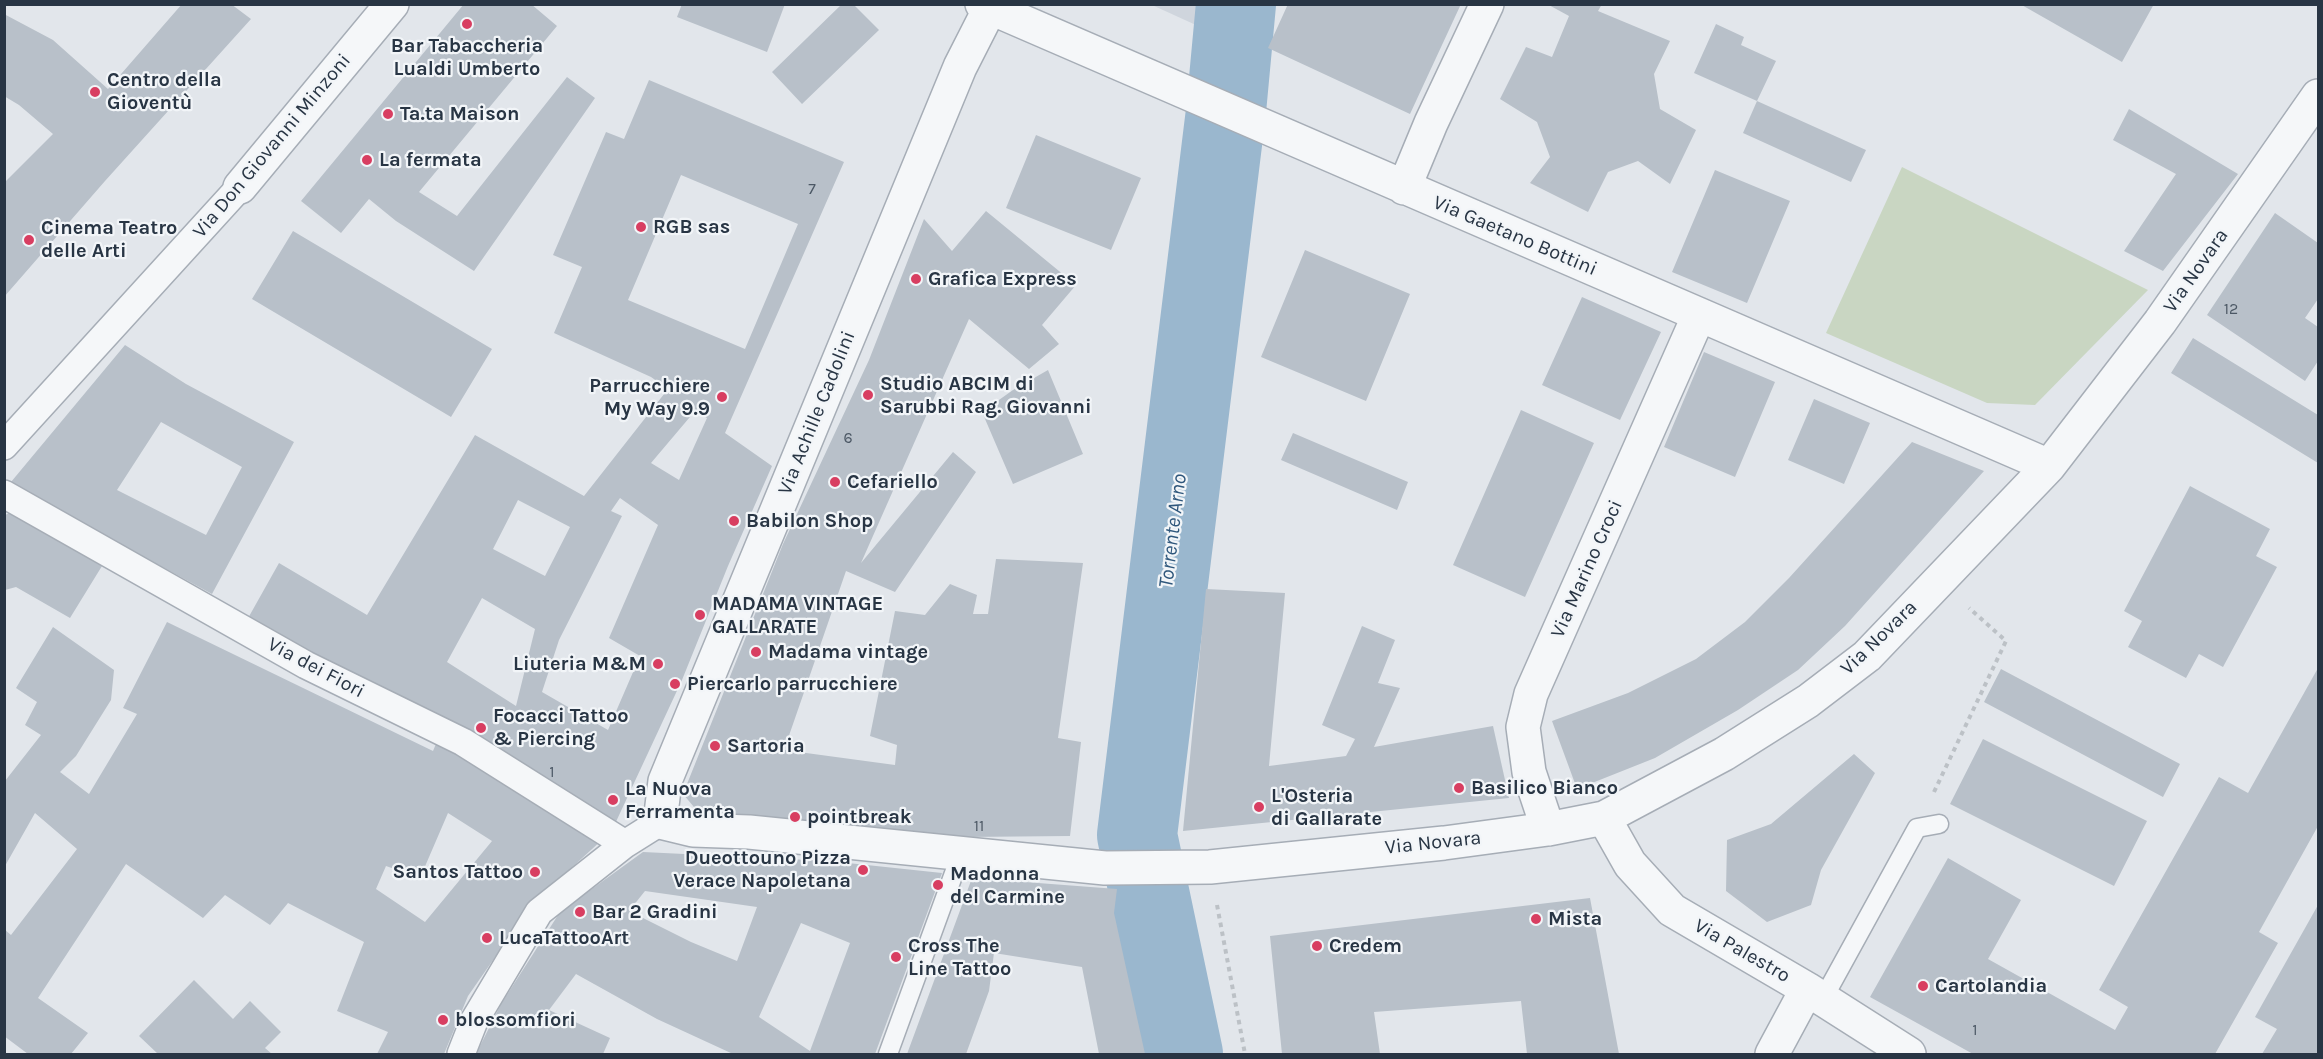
<!DOCTYPE html>
<html>
<head>
<meta charset="utf-8">
<style>
  body { margin:0 }
  #map { position:relative; width:2323px; height:1059px; overflow:hidden; background:#e2e6eb; font-family:Karla,sans-serif }
  canvas { display:block }
  .frame { position:absolute; inset:0; border:6px solid #283544; pointer-events:none }
</style>
</head>
<body>
<div id="map">
<canvas width="2323" height="1059"></canvas>
<div class="frame"></div>
</div>
<script>
const context = document.querySelector('canvas').getContext('2d');
context.lineJoin = 'round';
function paint(path, color) { context.fillStyle = color; context.fill(path, 'evenodd'); }
const poly = rows => new Path2D(rows.map(r => 'M' + r).join(''));
function trace(path, color, width, dash) { context.strokeStyle = color; context.lineWidth = width; context.lineCap = dash ? 'butt' : 'round'; context.setLineDash(dash || []); context.stroke(path); }
function label(font, color, halo, rows, align = 'center') {
  context.font = font + ' Karla,sans-serif'; context.lineWidth = 4.5; context.setLineDash([]); context.textBaseline = 'middle'; context.strokeStyle = halo; context.fillStyle = color; for (const [text, x, y, turn = 0] of rows) {
    context.save(); context.translate(x, y); context.rotate((+turn || 0) * Math.PI / 180); context.textAlign = isNaN(turn) ? turn : align; if (halo) context.strokeText(text, 0, 0); context.fillText(text, 0, 0); context.restore();
  }
}
paint(poly([
  [1152,5,1222,5,1220,36]
]), '#cfd5dd');
paint(poly([
  [1902,167,2148,290,2035,405,1987,403,1826,333]
]), '#c9d6c2');
trace(poly([
  [1183,1054,1137,835,1226,111,1236,4]
]), '#9ab7ce', 80);
paint(poly([
  [182,4,231,4,251,19,105,181,4,297,4,183,53,134,19,105,4,96,4,14,53,40,108,89],
  [464,4,531,4,557,26,419,192,457,216,567,77,595,98,474,271,396,221,369,199,341,233,301,201],
  [682,4,785,4,767,52,677,17],
  [842,4,853,4,879,30,802,104,772,72],
  [1288,4,1461,4,1410,114,1268,48],
  [1547,4,1602,4,1598,11,1670,41,1654,74,1660,109,1696,130,1670,184,1638,161,1608,172,1588,212,1530,183,1550,157,1537,122,1500,99,1526,47,1552,57,1569,16],
  [2020,4,2154,4,2122,62],
  [1716,24,1744,37,1741,45,1776,61,1757,101,1694,73],
  [649,80,844,162,725,433,772,466,728,566,682,680,614,826,247,620,279,563,367,615,475,435,584,496,668,389,651,377,554,333,582,267,553,255,606,132,624,139],
  [681,175,798,224,745,349,628,300],
  [695,411,707,418,679,480,651,463],
  [620,498,658,525,609,638,640,656,608,730,542,692,559,640,622,516,611,511],
  [518,500,570,527,545,576,493,549],
  [482,598,535,629,516,706,447,662],
  [1757,101,1866,150,1851,182,1743,133],
  [2129,109,2238,174,2163,271,2124,251,2176,174,2113,140],
  [1036,135,1141,178,1111,250,1006,208],
  [1715,170,1790,201,1747,303,1672,272],
  [986,211,1076,285,1042,325,1059,344,1029,369,969,319,861,563,953,452,976,472,895,592,846,571,784,750,895,765,897,745,870,736,895,611,925,615,950,584,977,595,973,614,988,614,996,559,1083,563,1058,738,1081,742,1070,836,965,837,879,832,699,813,683,794,783,544,869,360,924,219,952,251],
  [2275,213,2318,243,2318,299,2305,318,2318,327,2318,361,2305,381,2207,315],
  [293,231,492,349,451,417,252,299],
  [1305,250,1410,294,1366,401,1261,357],
  [1582,297,1661,332,1620,420,1542,385],
  [2193,338,2318,415,2318,463,2171,373],
  [125,345,186,384,294,442,212,594,91,528,11,482],
  [161,422,242,467,206,535,117,490],
  [1704,352,1775,382,1735,477,1664,447],
  [1048,370,1083,454,1013,484,982,412,1013,390],
  [1814,399,1870,423,1844,484,1788,460],
  [1521,410,1594,443,1525,597,1453,565],
  [1293,433,1408,482,1397,510,1281,460],
  [1912,442,1984,471,1845,626,1798,670,1738,710,1655,758,1577,789,1552,721,1628,693,1696,659,1745,622,1789,578],
  [2190,486,2270,529,2256,556,2277,567,2223,667,2199,654,2186,678,2128,647,2142,621,2124,611],
  [14,511,102,566,70,618,16,587,5,590,5,515],
  [1206,589,1285,593,1269,766,1346,756,1355,739,1322,725,1362,626,1395,640,1378,683,1400,688,1374,747,1493,726,1509,798,1183,831],
  [167,622,433,751,438,739,603,839,532,904,468,996,444,1054,377,1054,388,1032,337,1011,364,942,288,903,270,925,225,895,203,918,126,864,38,998,88,1033,71,1054,28,1054,4,1036,4,929,11,935,77,849,35,813,5,866,5,781,41,735,25,725,37,702,16,688,53,627,114,670,111,700,76,756,60,772,89,794,137,714,123,708],
  [448,813,492,841,425,922,376,889,386,866,420,878],
  [2318,668,2318,826,2259,932,2278,943,2215,1054,1973,1054,1870,997,1948,858,2021,900,1988,959,2115,1030,2128,1007,2099,990,2219,777,2248,793],
  [2001,669,2180,764,2163,797,1984,702],
  [1983,739,2147,821,2114,886,1950,804],
  [1854,754,1875,773,1821,870,1811,905,1767,922,1726,891,1727,840,1771,824],
  [643,852,829,861,942,873,875,1054,733,1054,657,1019,576,974,549,1010,610,1038,603,1054,476,1054,501,1004,560,912],
  [645,891,757,907,737,961,691,942,629,911],
  [801,923,850,943,810,1051,759,1017],
  [972,878,1117,889,1114,913,1145,1054,1099,1054,1082,967,994,953,989,991,966,1054,907,1054],
  [1590,898,1619,1054,1527,1054,1521,1001,1374,1012,1380,1054,1282,1054,1270,936],
  [2318,905,2318,1054,2262,1054,2277,1029,2255,1017],
  [194,980,233,1019,250,1001,281,1032,265,1048,272,1054,158,1054,139,1036]
]), '#b8c0c9');
const service = poly([
  [1823,999,1917,828,1939,824],
  [888,1054,961,854]
]);
const pedestrian = poly([
  [4,446,240,187],
  [4,494,306,665,463,742,625,844],
  [461,1054,474,1021,539,912,625,844,660,822]
]);
const minor = poly([
  [982,4,2049,466],
  [990,8,960,67,665,781,660,822,693,830,749,832,1105,868,1210,867,1444,843,1548,829,1604,818,1724,754,1808,701,1867,656,2049,466,2160,322,2318,96],
  [240,187,392,4],
  [1404,188,1431,123,1487,4],
  [1604,818,1630,864,1672,910,1807,989,1909,1054],
  [1548,829,1529,772,1523,727,1531,694,1699,315],
  [1772,1054,1807,989]
]);
trace(service, '#a6adb6', 21);
trace(pedestrian, '#a6adb6', 30);
trace(minor, '#a6adb6', 36);
trace(poly([
  [1934,792,2006,641,1969,608],
  [1217,905,1245,1054]
]), '#bcc1c6', 4, [4.5, 4.5]);
trace(service, '#f5f7f9', 18);
trace(pedestrian, '#f5f7f9', 27);
trace(minor, '#f5f7f9', 33);
for (const [x, y, r, color] of [
  [467,24,6,"#d83e61"],
  [95,92,6,"#d83e61"],
  [388,114,6,"#d83e61"],
  [367,160,6,"#d83e61"],
  [641,227,6,"#d83e61"],
  [29,240,6,"#d83e61"],
  [916,279,6,"#d83e61"],
  [868,395,6,"#d83e61"],
  [722,397,6,"#d83e61"],
  [835,482,6,"#d83e61"],
  [734,521,6,"#d83e61"],
  [700,615,6,"#d83e61"],
  [756,652,6,"#d83e61"],
  [658,664,6,"#d83e61"],
  [675,684,6,"#d83e61"],
  [481,728,6,"#d83e61"],
  [715,746,6,"#d83e61"],
  [1459,788,6,"#d83e61"],
  [613,800,6,"#d83e61"],
  [1259,807,6,"#d83e61"],
  [795,817,6,"#d83e61"],
  [863,870,6,"#d83e61"],
  [535,872,6,"#d83e61"],
  [938,885,6,"#d83e61"],
  [580,912,6,"#d83e61"],
  [1536,919,6,"#d83e61"],
  [487,938,6,"#d83e61"],
  [1317,946,6,"#d83e61"],
  [896,957,6,"#d83e61"],
  [1923,986,6,"#d83e61"],
  [443,1020,6,"#d83e61"]
]) { const dot = new Path2D(); dot.arc(x, y, r, 0, 2 * Math.PI); context.fillStyle = color; context.fill(dot); trace(dot, '#f2f5f8', 2); }
label('16px', '#4c5865', null, [
  ["7",812,189],
  ["12",2231,309],
  ["6",848,438],
  ["1",552,772],
  ["11",979,826],
  ["1",1975,1030]
]);
label('bold 20px', '#283544', '#f2f5f8', [
  ["Bar Tabaccheria",467,46,"center"],
  ["Lualdi Umberto",467,69,"center"],
  ["Centro della",107,80],
  ["Gioventù",107,103],
  ["Ta.ta Maison",400,114],
  ["La fermata",379,160],
  ["RGB sas",653,227],
  ["Cinema Teatro",41,228],
  ["delle Arti",41,251],
  ["Grafica Express",928,279],
  ["Studio ABCIM di",880,384],
  ["Sarubbi Rag. Giovanni",880,407],
  ["Parrucchiere",710,386,"right"],
  ["My Way 9.9",710,409,"right"],
  ["Cefariello",847,482],
  ["Babilon Shop",746,521],
  ["MADAMA VINTAGE",712,604],
  ["GALLARATE",712,627],
  ["Madama vintage",768,652],
  ["Liuteria M&M",646,664,"right"],
  ["Piercarlo parrucchiere",687,684],
  ["Focacci Tattoo",493,716],
  ["& Piercing",493,739],
  ["Sartoria",727,746],
  ["Basilico Bianco",1471,788],
  ["La Nuova",625,789],
  ["Ferramenta",625,812],
  ["L'Osteria",1271,796],
  ["di Gallarate",1271,819],
  ["pointbreak",807,817],
  ["Dueottouno Pizza",851,858,"right"],
  ["Verace Napoletana",851,881,"right"],
  ["Santos Tattoo",523,872,"right"],
  ["Madonna",950,874],
  ["del Carmine",950,897],
  ["Bar 2 Gradini",592,912],
  ["Mista",1548,919],
  ["LucaTattooArt",499,938],
  ["Cross The",908,946],
  ["Line Tattoo",908,969],
  ["Credem",1329,946],
  ["Cartolandia",1935,986],
  ["blossomfiori",455,1020]
], 'left');
label('20px', '#283544', '#f2f5f8', [
  ["Via Don Giovanni Minzoni",272,146,-50],
  ["Via Gaetano Bottini",1515,236,23],
  ["Via Novara",2196,271,-55],
  ["Via Achille Cadolini",817,413,-68],
  ["Via Marino Croci",1587,569,-66],
  ["Via Novara",1879,638,-44],
  ["Via dei Fiori",316,668,28],
  ["Via Novara",1433,843,-6],
  ["Via Palestro",1742,951,30]
]);
label('italic 21px', '#2f577c', '#f2f5f8', [
  ["Torrente Arno",1173,531,-83]
]);
</script>
</body>
</html>
